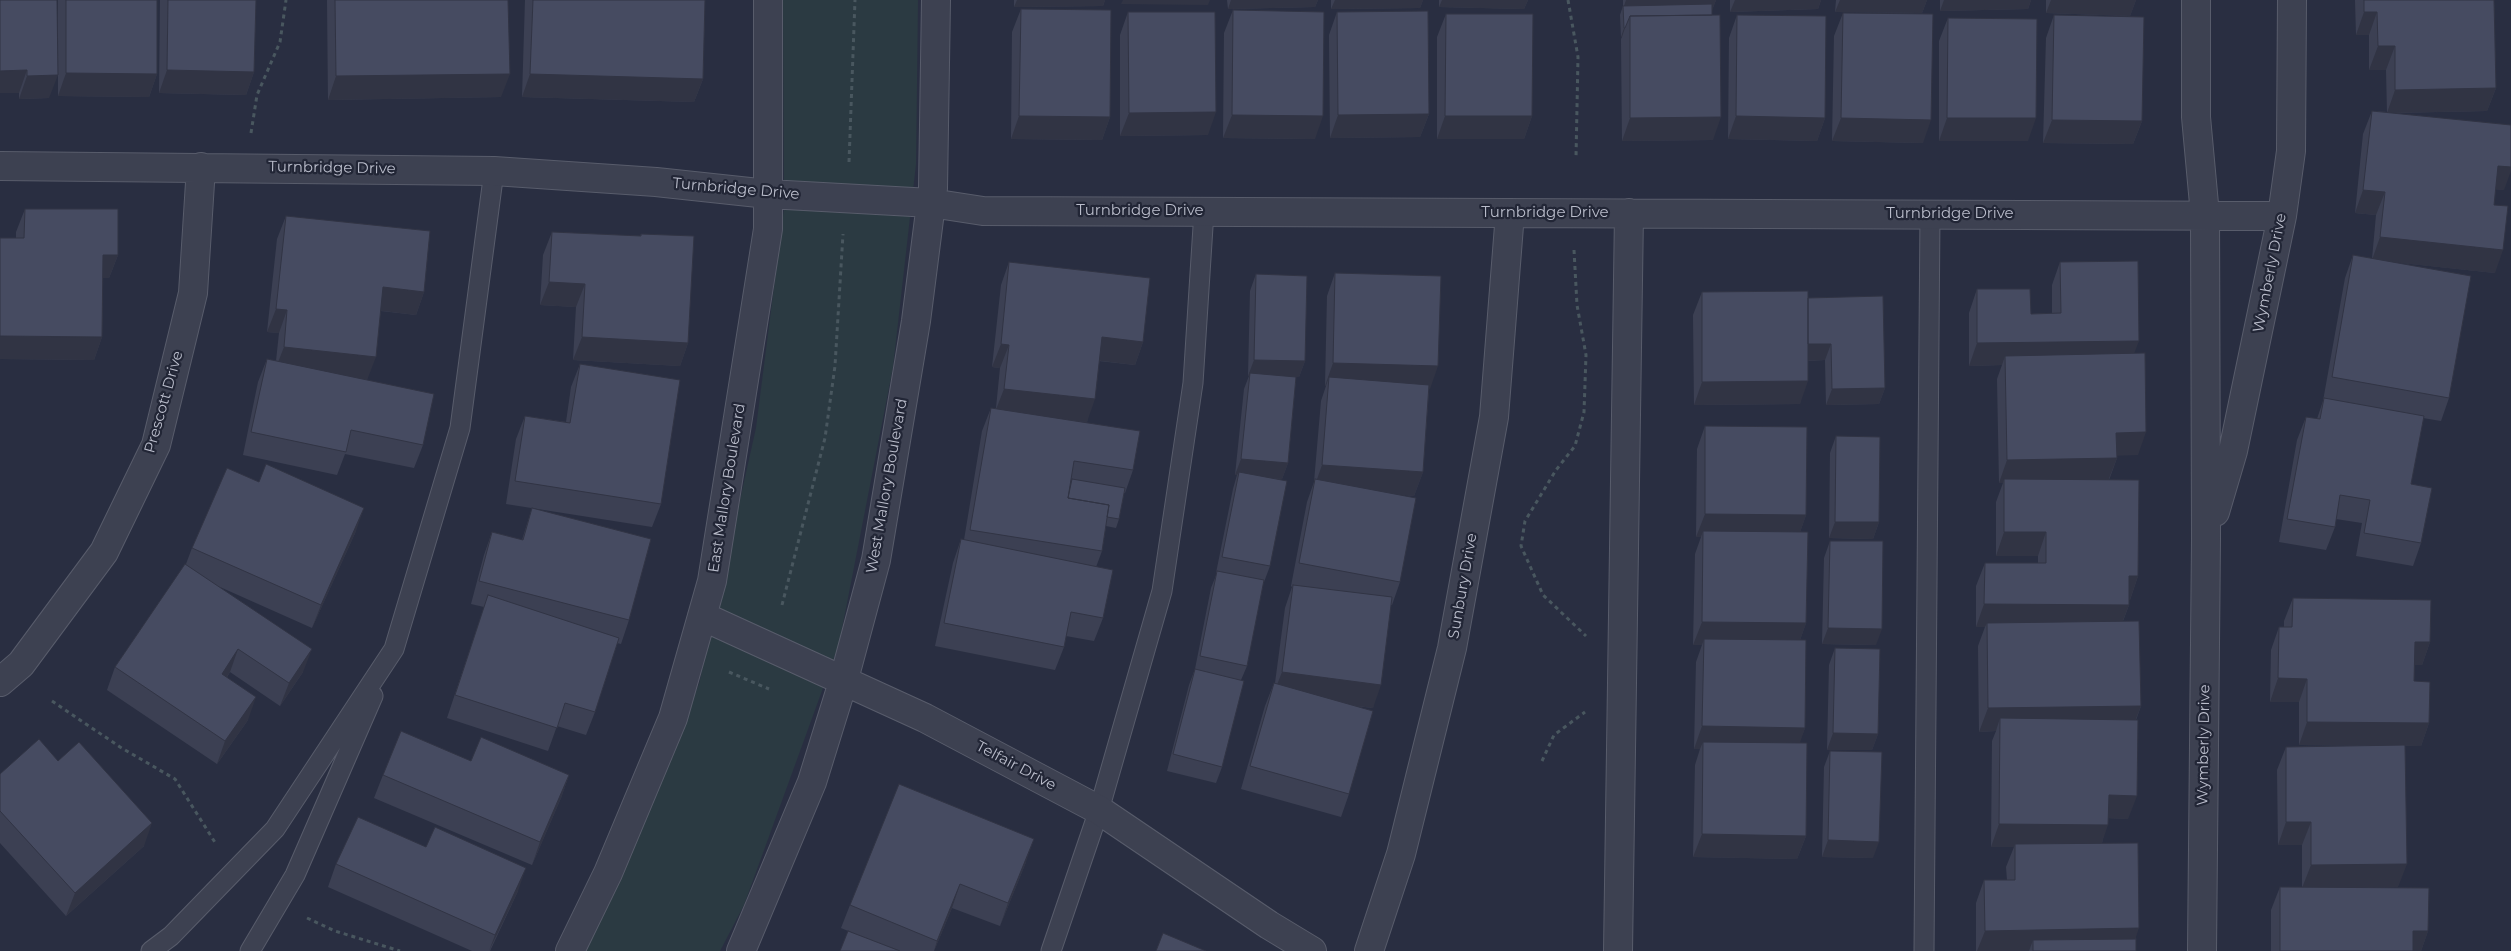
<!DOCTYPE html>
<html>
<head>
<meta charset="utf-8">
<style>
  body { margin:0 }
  canvas { display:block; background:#292e41 }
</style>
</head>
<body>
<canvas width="2511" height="951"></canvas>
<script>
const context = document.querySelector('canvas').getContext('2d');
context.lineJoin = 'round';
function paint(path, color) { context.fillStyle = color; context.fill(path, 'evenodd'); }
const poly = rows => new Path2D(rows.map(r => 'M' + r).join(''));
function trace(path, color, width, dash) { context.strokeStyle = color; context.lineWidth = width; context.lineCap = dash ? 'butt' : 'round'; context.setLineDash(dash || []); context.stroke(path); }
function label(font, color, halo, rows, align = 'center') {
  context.font = font + ' Montserrat,sans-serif'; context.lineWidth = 4.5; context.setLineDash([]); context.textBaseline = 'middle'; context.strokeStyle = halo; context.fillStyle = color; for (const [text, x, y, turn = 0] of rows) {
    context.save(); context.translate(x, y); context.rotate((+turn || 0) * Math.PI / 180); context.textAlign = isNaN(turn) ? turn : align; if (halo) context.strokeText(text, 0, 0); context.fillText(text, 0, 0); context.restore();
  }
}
paint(poly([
  [783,0,918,0,916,164,893,367,839,644,744,905,720,951,584,951,598,925,699,684,756,428,784,209]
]), '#2b3a42');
const service = poly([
  [151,951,171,936,275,829,394,649,460,428,494,171],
  [250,951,295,875,373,696],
  [1051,951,1099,810,1162,591,1193,383,1204,211],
  [1924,951,1930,214]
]);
const minor = poly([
  [2196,0,2196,117,2205,215,2206,539,2202,951],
  [0,166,494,171,656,182,768,194,931,203,983,211,2282,216],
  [2215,512,2233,451,2282,216,2291,151,2292,0],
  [702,616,925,718,1099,810,1269,925,1312,951],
  [0,682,21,664,104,552,156,445,193,293,201,167],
  [570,951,608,873,673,718,712,581,768,229,768,0],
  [741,951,812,782,844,679,876,560,916,321,933,188,936,0],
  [1369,951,1401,854,1452,648,1494,417,1510,213],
  [1618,951,1629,213]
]);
trace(service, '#585c6b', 21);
trace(minor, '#585c6b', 30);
trace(poly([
  [1568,0,1578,57,1576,158],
  [251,133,257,95,280,42,286,0],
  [849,162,855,0],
  [1574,250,1577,305,1586,355,1584,412,1575,446,1556,470,1525,521,1521,546,1543,595,1586,636],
  [782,605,825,438,835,366,843,234],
  [729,672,769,689],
  [52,701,120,747,175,779,216,844],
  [1542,761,1554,735,1585,712],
  [307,918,335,931,400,951]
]), '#49575f', 3, [4, 4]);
trace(service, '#3d4151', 19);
trace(minor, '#3d4151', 28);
paint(poly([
  [0,0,49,98,19,99,19,93],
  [58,0,157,0,157,74,149,97,58,96],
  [160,0,256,0,254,72,246,95,159,93],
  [327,0,508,0,501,97,328,100],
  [525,0,705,0,703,79,694,102,522,97],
  [1014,0,1105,0,1103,6,1014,7],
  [1227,0,1318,0,1315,7,1228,9],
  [1331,0,1423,0,1420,8,1331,9],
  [1439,0,1528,0,1524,9,1439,7],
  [1623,0,1716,0,1712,10,1713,140,1622,141,1621,39,1622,37,1621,37,1620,15,1623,6],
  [1730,0,1821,0,1818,9,1730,12],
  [1836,0,1927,0,1922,13,1835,12],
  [1940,0,2031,0,2028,9,1940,11],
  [2046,0,2136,0,2130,16,2046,13],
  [2355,0,2494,0,2496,88,2487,111,2391,113,2504,190,2495,189,2494,205,2495,273,2393,262,2449,398,2441,421,2423,418,2411,484,2421,543,2413,566,2356,556,2362,523,2336,519,2335,527,2326,550,2279,542,2297,440,2306,417,2317,419,2323,401,2345,278,2353,255,2372,259,2376,215,2355,213,2363,134,2372,111,2387,112,2386,70,2369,70,2369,35,2356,35],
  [1021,9,1110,117,1102,140,1011,139,1012,32],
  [1233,10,1315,139,1223,138,1224,33],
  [1128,12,1208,135,1120,136,1120,35],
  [1337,12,1429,114,1420,137,1330,138,1329,35],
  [1843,13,1923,143,1832,141,1834,36],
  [1446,14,1532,116,1524,139,1437,139,1437,37],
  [1737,15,1825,118,1817,141,1728,139,1729,38],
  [2054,15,2142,121,2133,144,2043,143,2046,38],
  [1948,18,2028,141,1939,141,1939,41],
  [25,209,118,255,109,278,103,278,102,337,94,360,0,359,0,238,16,238,16,232],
  [286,216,424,292,416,315,381,311,367,380,423,445,414,468,345,454,337,475,243,455,258,382,267,359,276,361,279,333,267,332,277,239],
  [552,232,640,236,641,234,688,343,680,366,573,360,576,307,540,305,543,255],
  [1009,262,1143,342,1135,365,1099,361,1087,422,1074,421,1133,470,1125,493,1124,493,1119,519,1116,528,1106,526,1102,551,1096,567,1103,618,1094,641,1066,636,1064,647,1055,670,935,646,953,563,961,539,964,540,982,431,991,408,996,408,1000,368,992,367,1001,285],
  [2060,262,2134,353,2138,455,2117,455,2117,458,2109,480,2138,576,2130,600,2129,600,2129,605,2123,621,2141,706,2136,720,2128,819,2108,818,2102,843,2136,939,2136,951,1976,951,1976,903,1984,880,2007,880,2006,867,2014,847,1991,847,1992,741,1996,731,1979,732,1978,646,1985,627,1976,627,1976,586,1985,563,2038,563,2038,556,1996,556,1996,502,2003,483,1999,483,1997,379,2002,365,1969,366,1969,313,1977,289,2031,314,2052,313,2052,285],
  [1335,273,1430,389,1429,389,1423,472,1414,496,1392,494,1400,582,1392,605,1391,605,1373,708,1355,706,1349,794,1341,817,1241,789,1265,706,1274,683,1275,683,1285,608,1292,587,1291,586,1307,502,1314,482,1321,401,1326,386,1325,386,1327,296],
  [1256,274,1305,361,1299,377,1296,377,1288,463,1282,479,1273,479,1270,566,1264,582,1263,582,1247,666,1241,680,1222,767,1216,783,1167,771,1189,685,1195,669,1211,588,1217,573,1216,573,1233,489,1237,475,1235,475,1244,389,1249,376,1248,376,1250,291],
  [1702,292,1808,298,1885,388,1879,404,1826,405,1825,360,1808,361,1800,404,1694,405,1693,315],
  [580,364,661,504,652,527,506,504,516,439,525,416,566,422,571,387],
  [1705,426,1806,515,1800,532,1806,623,1800,640,1805,728,1799,743,1806,836,1797,859,1693,857,1695,765,1700,749,1694,749,1696,662,1702,645,1693,645,1695,554,1701,537,1696,537,1697,449],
  [1836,436,1879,522,1873,539,1829,538,1830,453],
  [532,508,629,620,621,644,617,643,595,712,586,735,557,726,548,751,447,718,484,607,471,604,484,555,492,532,522,540],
  [356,531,312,628,220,587,303,672,280,706,230,672,227,677,248,720,217,764,107,690,115,667,186,564,192,548],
  [1830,541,1876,645,1822,644,1824,558],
  [2293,598,2430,642,2422,665,2414,665,2414,681,2429,723,2421,746,2405,746,2398,887,2352,888,2428,931,2421,951,2271,951,2271,910,2280,887,2302,887,2302,845,2278,845,2277,770,2286,747,2382,746,2299,745,2299,702,2270,702,2271,650,2279,627,2284,627,2284,621],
  [1835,648,1878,734,1872,750,1827,750,1829,665],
  [1830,751,1873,858,1822,857,1824,767],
  [58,761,144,846,66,916,0,843,0,774],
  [471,761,569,775,561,798,532,865,374,798,383,775],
  [1026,862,1000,926,952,908,934,951,840,951,853,933,841,928,850,905],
  [336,864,518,891,490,951,472,951,328,887]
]), '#3c4053');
paint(poly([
  [1017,0,1105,0,1103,6,1014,7],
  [1123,0,1210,0,1208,5,1121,4],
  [1231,0,1318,0,1315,7,1228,9],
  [1335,0,1423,0,1420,8,1331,9],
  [1442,0,1528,0,1524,9,1439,7],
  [1626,0,1716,0,1712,11,1623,9],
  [1735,0,1821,0,1818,9,1730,12],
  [1840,0,1927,0,1922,13,1835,12],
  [1944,0,2031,0,2028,9,1940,11],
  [2051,0,2136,0,2130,16,2046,13],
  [2364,12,2377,12,2369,35,2356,35],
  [1624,28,1625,28,1622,37,1621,37],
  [2378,46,2395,46,2386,70,2369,70],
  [27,70,19,93,0,93,0,71],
  [167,70,254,72,246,95,159,93],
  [66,73,157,74,149,97,58,96],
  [510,74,501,97,328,100,336,76],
  [530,74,703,79,694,102,522,97],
  [58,75,49,98,19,99,27,76],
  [2496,88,2487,111,2387,113,2395,90],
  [1216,112,1208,135,1120,136,1129,113],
  [1429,114,1420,137,1330,138,1338,115],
  [1232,115,1323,116,1315,139,1223,138],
  [1019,116,1110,117,1102,140,1011,139],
  [1445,116,1532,116,1524,139,1437,139],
  [1736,116,1825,118,1817,141,1728,139],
  [1721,117,1713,140,1622,141,1630,118],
  [1841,118,1931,120,1923,143,1832,141],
  [1947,118,2036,118,2028,141,1939,141],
  [2052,120,2142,121,2133,144,2043,143],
  [2498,166,2511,167,2511,171,2504,190,2490,189],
  [2363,190,2385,192,2376,215,2355,213],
  [2380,237,2503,250,2495,273,2372,260],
  [103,255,118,255,109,278,94,278],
  [549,282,585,284,576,307,540,305],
  [383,287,424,292,416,315,375,310],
  [276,309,287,310,279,333,267,332],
  [0,336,102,337,94,360,0,359],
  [582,337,688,343,680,366,573,360],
  [1102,337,1143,342,1135,365,1094,360],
  [2139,341,2130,364,2005,356,2002,365,1969,366,1977,343],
  [1001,344,1009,345,1000,368,992,367],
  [1808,344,1831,344,1825,360,1802,361],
  [284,347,376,357,367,380,275,370],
  [1254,360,1305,361,1299,377,1249,376,1250,373,1249,376,1248,376],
  [1333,363,1438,366,1430,389,1329,386,1329,377,1326,386,1325,386],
  [1808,381,1800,404,1694,405,1702,382],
  [1885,388,1879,404,1826,405,1832,389],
  [1004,389,1095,399,1087,422,995,412],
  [2146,432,2138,455,2108,456,2116,433],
  [2117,458,2108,481,2004,479,2003,483,1999,483,2007,460],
  [1241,459,1288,463,1282,479,1238,476,1239,472,1237,475,1235,475],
  [1322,465,1423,472,1414,496,1314,488],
  [364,508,356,531,312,628,321,605],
  [1705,514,1806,515,1798,538,1703,531,1701,537,1696,537],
  [1835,522,1879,522,1873,539,1829,538],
  [2004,532,2046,532,2038,556,1996,556],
  [2129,576,2138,576,2130,600,2120,600],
  [1984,604,2129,605,2120,628,1987,623,1985,627,1976,627],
  [1702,622,1806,623,1798,646,1704,639,1702,645,1693,645],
  [1828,628,1882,629,1876,645,1822,644],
  [2415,642,2430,642,2422,665,2406,665],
  [238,649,230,672,213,697,222,674],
  [312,649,303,672,280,706,289,683],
  [1282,672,1381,685,1373,708,1273,695],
  [2278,678,2307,679,2299,702,2270,702],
  [256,697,248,720,217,764,225,741],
  [2141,706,2132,729,2000,718,1996,731,1979,732,1988,708],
  [2307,722,2429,723,2421,746,2299,745],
  [1702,726,1805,728,1797,751,1703,742,1700,749,1694,749],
  [1833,733,1878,734,1872,750,1827,750],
  [569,775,561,798,532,865,540,842],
  [2109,795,2137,796,2128,819,2100,818],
  [2286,822,2311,822,2302,845,2278,845],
  [152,823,144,846,66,916,75,893],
  [1999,824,2108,825,2100,848,2015,844,2014,847,1991,847],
  [1702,834,1806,836,1797,859,1693,857],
  [1034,839,1026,862,1000,926,1008,903],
  [1828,840,1879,842,1873,858,1822,857],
  [2407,864,2398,887,2302,888,2311,865],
  [526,868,518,891,489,951,495,935],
  [960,884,952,908,934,951,937,941],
  [2139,928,2131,951,2033,940,2029,951,1977,951,1985,931],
  [2413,931,2428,931,2421,951,2406,951]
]), '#313444');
const building = poly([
  [0,0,57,0,58,75,27,76,27,70,0,71,0,0],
  [66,0,157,0,157,74,66,73,66,0],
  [168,0,256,0,254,72,167,70,168,0],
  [335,0,508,0,510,74,336,76,335,0],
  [533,0,705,0,703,79,530,74,533,0],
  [2364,0,2494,0,2496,88,2395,90,2395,46,2378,46,2377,12,2364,12,2364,0],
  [1712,4,1712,15,1630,16,1625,28,1624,28,1623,6,1712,4],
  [1021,9,1111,10,1110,117,1019,116,1021,9],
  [1233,10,1324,12,1323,116,1232,115,1233,10],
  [1428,11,1429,114,1338,115,1337,12,1428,11],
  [1128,12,1215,12,1216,112,1129,113,1128,12],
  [1843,13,1933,14,1931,120,1841,118,1843,13],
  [1446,14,1533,14,1532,116,1445,116,1446,14],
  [1720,15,1721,117,1630,118,1630,16,1720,15],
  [1737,15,1826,16,1825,118,1736,116,1737,15],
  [2054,15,2144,17,2142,121,2052,120,2054,15],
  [1948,18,2037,19,2036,118,1947,118,1948,18],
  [2372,111,2511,125,2511,167,2498,166,2494,205,2508,206,2503,250,2380,237,2385,192,2363,190,2372,111],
  [25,209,118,209,118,255,103,255,102,337,0,336,0,238,24,238,25,209],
  [286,216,430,231,424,292,383,287,376,357,284,347,287,310,276,309,286,216],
  [552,232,641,236,641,234,694,236,688,343,582,337,585,284,549,282,552,232],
  [2353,255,2471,276,2449,398,2332,377,2353,255],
  [2138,261,2139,341,1977,343,1977,289,2030,289,2031,314,2061,313,2060,262,2138,261],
  [1009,262,1150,278,1143,342,1102,337,1095,399,1004,389,1009,345,1001,344,1009,262],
  [1335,273,1441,276,1438,366,1333,363,1335,273],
  [1256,274,1307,276,1305,361,1254,360,1256,274],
  [1808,291,1808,381,1702,382,1702,292,1808,291],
  [1883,296,1885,388,1832,389,1831,344,1808,344,1808,298,1883,296],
  [2145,353,2146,432,2116,433,2117,458,2007,460,2005,356,2145,353],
  [267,359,434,394,423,445,351,430,346,452,251,432,267,359],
  [580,364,680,380,661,504,515,481,525,416,570,423,580,364],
  [1250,373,1296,377,1288,463,1241,459,1250,373],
  [1329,377,1429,385,1423,472,1322,465,1329,377],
  [2324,398,2424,416,2411,484,2432,488,2421,543,2364,533,2370,500,2340,495,2335,527,2287,519,2306,417,2320,419,2324,398],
  [991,408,1140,431,1133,470,1074,461,1068,498,1109,505,1102,551,970,530,991,408],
  [1705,426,1807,427,1806,515,1705,514,1705,426],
  [1836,436,1880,437,1879,522,1835,522,1836,436],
  [266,464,364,508,321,605,192,548,227,468,259,482,266,464],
  [1239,472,1287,481,1270,566,1222,557,1239,472],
  [1072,479,1125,488,1119,519,1107,517,1109,505,1068,498,1072,479],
  [1315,479,1416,498,1400,582,1299,563,1315,479],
  [2004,479,2139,480,2138,576,2129,576,2129,605,1984,604,1985,563,2046,563,2046,532,2004,532,2004,479],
  [532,508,651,539,629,620,479,581,492,532,523,540,532,508],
  [1703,531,1808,532,1806,623,1702,622,1703,531],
  [961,539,1113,570,1103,618,1071,612,1064,647,944,623,961,539],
  [1830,541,1883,541,1882,629,1828,628,1830,541],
  [185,564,312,649,289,683,238,649,222,674,256,697,225,741,115,667,185,564],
  [1217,571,1264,580,1247,666,1200,656,1217,571],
  [1293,585,1392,597,1381,685,1282,672,1293,585],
  [488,595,619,638,595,712,565,703,557,728,455,695,488,595],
  [2293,598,2431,600,2430,642,2415,642,2414,681,2430,682,2429,723,2307,722,2307,679,2278,678,2279,627,2292,627,2293,598],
  [2139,621,2141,706,1988,708,1987,623,2139,621],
  [1704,639,1806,640,1805,728,1702,726,1704,639],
  [1835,648,1880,649,1878,734,1833,733,1835,648],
  [1195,669,1244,681,1222,767,1173,754,1195,669],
  [1274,683,1373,711,1349,794,1250,766,1274,683],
  [2000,718,2138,720,2137,796,2109,795,2108,825,1999,824,2000,718],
  [401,731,471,761,481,737,569,775,540,842,383,775,401,731],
  [39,739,58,761,79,742,152,823,75,893,0,811,0,774,39,739],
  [1703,742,1807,743,1806,836,1702,834,1703,742],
  [2405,745,2407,864,2311,865,2311,822,2286,822,2286,747,2405,745],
  [1830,751,1882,752,1879,842,1828,840,1830,751],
  [899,784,1034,839,1008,903,960,884,937,941,850,905,899,784],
  [358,817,426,847,435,827,526,868,495,935,336,864,358,817],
  [2138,843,2139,928,1985,931,1984,880,2015,880,2015,844,2138,843],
  [2280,887,2429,888,2428,931,2413,931,2413,951,2280,951,2280,887],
  [848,931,900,951,840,951,848,931],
  [1163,933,1206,951,1156,951,1163,933],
  [2136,939,2136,951,2033,951,2033,940,2136,939]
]);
paint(building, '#464b61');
trace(building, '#313444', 1);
label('15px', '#babdcb', '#222636', [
  ["Turnbridge Drive",332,168,1],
  ["Turnbridge Drive",736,189,5],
  ["Turnbridge Drive",1140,211],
  ["Turnbridge Drive",1545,213],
  ["Turnbridge Drive",1950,214],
  ["Wymberly Drive",2270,273,-79],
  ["Prescott Drive",164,402,-74],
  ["West Mallory Boulevard",887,486,-80],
  ["East Mallory Boulevard",727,488,-81],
  ["Sunbury Drive",1463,586,-80],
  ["Wymberly Drive",2204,745,-89],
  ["Telfair Drive",1016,766,28]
]);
</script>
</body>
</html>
